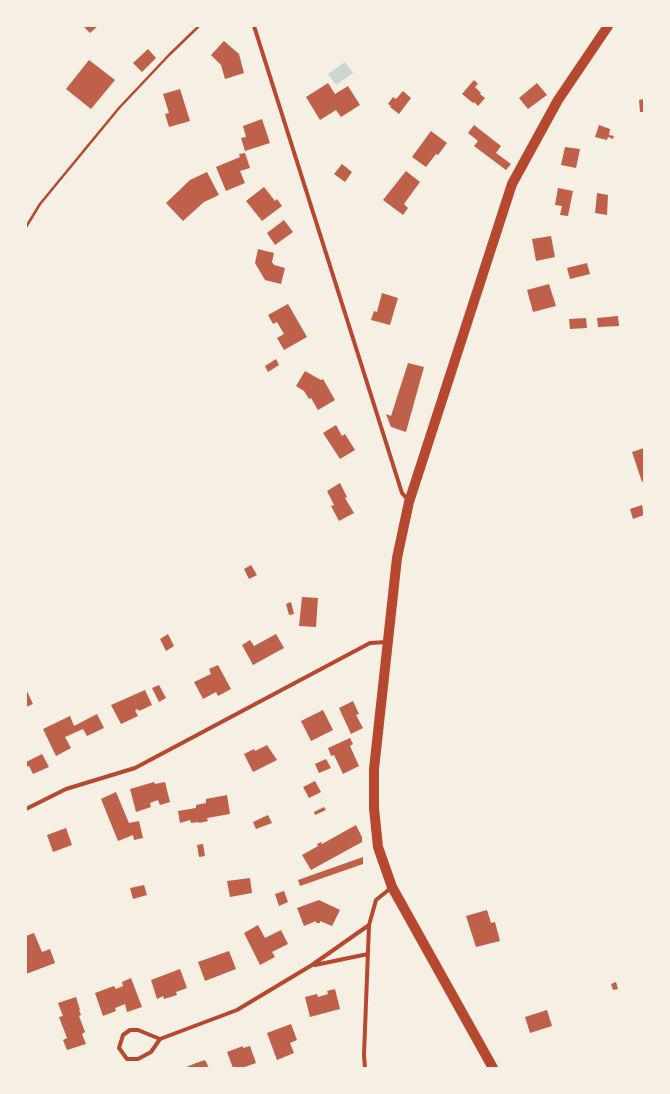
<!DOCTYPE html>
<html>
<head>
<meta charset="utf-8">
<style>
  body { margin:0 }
  #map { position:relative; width:670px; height:1094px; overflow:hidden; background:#f6efe4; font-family:Raleway,sans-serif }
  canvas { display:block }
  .frame { position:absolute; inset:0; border:27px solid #f6efe4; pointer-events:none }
</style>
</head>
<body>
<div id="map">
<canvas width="670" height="1094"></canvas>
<div class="frame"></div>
</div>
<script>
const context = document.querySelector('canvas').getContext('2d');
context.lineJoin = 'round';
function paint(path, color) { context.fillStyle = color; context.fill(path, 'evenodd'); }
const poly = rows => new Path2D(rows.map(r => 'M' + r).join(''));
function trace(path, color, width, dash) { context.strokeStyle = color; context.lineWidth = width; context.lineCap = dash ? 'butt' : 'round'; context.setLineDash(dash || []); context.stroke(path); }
paint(poly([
  [345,62,353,73,336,85,328,74]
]), '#c9d6d2');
paint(poly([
  [83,26,98,26,90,33],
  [224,41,239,54,244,73,225,79,221,65,211,55],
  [148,49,156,58,142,72,133,63],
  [89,60,115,80,91,109,66,89],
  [474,80,478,84,475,87,481,93,480,94,485,98,478,106,474,102,473,103,462,94],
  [328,83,335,94,348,86,360,105,341,117,336,110,320,120,306,97],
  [537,83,547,95,528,109,519,98],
  [180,89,190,121,169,127,165,114,169,113,163,94],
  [403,91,411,98,399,114,390,107,391,106,388,104,393,97,396,99],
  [644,99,644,112,640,112,639,100],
  [262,119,270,143,245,151,241,138,246,137,243,126],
  [474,125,501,146,496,153,511,164,506,170,474,146,478,141,468,133],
  [599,125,610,129,609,135,614,136,613,139,608,137,607,140,595,137],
  [431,131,447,143,438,155,436,154,426,167,412,157],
  [565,147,580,149,576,168,561,165],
  [245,153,250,168,240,171,245,183,226,191,216,167,240,157,239,154],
  [342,164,352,172,345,182,334,174],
  [406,171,420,182,404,204,408,208,403,215,383,200],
  [207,172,219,195,204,202,183,221,166,203,190,180],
  [264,187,275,201,277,199,282,206,262,221,246,201],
  [558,188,573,191,568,216,560,215,562,206,555,205],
  [597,193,608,195,607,215,595,213],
  [284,220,293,232,275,245,267,233],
  [551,236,555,257,536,261,532,239],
  [258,249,274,253,272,262,274,265,285,268,281,284,265,280,255,263],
  [587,263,590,274,570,279,567,268],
  [549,284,556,306,533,312,527,290],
  [382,293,398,298,390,325,371,320,374,311,377,312],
  [288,304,307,337,284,350,277,338,284,334,277,322,273,324,268,315],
  [618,316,619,326,598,327,597,318],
  [586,318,587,328,570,329,569,319],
  [276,359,279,365,268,372,265,366],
  [408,363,424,367,406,432,391,427,386,414,391,416],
  [305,371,321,380,323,379,335,400,318,410,311,398,309,399,304,391,296,386],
  [336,425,342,436,345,434,355,450,340,459,323,433],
  [644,448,644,481,642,482,632,452],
  [340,483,347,497,345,498,354,513,339,521,331,506,334,505,327,491],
  [642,505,644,515,633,519,630,509],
  [251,565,257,575,249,579,244,569],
  [302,597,318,598,316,627,299,626],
  [291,602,294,614,289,615,286,604],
  [168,634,174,646,166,651,160,639],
  [276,634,284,648,253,665,242,645,250,640,254,646],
  [218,665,231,689,218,696,216,692,203,699,194,682,211,674,209,669],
  [159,685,166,698,159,702,152,688],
  [26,689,33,704,26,707],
  [145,690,152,705,139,711,138,709,135,710,138,716,121,724,111,705],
  [353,701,359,714,356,715,363,728,351,734,339,708],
  [323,710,333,730,311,741,301,721],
  [97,714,104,728,87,736,83,729,65,737,71,748,56,756,43,729,70,716,74,726],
  [350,738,353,744,350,746,359,766,343,774,334,755,331,756,328,748],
  [267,745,277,760,253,772,244,754,254,749,255,751],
  [42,754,49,767,33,774,29,766,26,767,26,762],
  [326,759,331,768,319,773,315,764],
  [315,781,321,792,309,798,303,787],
  [154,782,155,784,165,782,170,802,160,805,158,800,150,803,151,807,136,812,130,789],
  [116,792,129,823,139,821,143,838,134,840,133,835,118,841,101,799],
  [227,795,230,814,207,818,208,821,199,823,199,822,191,823,190,820,180,823,178,811,196,808,196,805,206,803,206,799],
  [324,807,326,810,315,815,314,812],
  [268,815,272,823,256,829,253,822],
  [356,825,362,837,362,842,311,870,302,855,318,846,317,844,321,842,322,844],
  [66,828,72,845,53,852,47,835],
  [203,844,205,856,199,857,197,845],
  [363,857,363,864,300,886,298,880],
  [250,878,252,893,230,897,227,881],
  [144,885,147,895,133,899,130,888],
  [284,891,288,902,279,906,275,894],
  [319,900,340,910,332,926,320,921,320,923,316,923,316,921,304,926,297,908],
  [487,910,491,923,495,922,500,941,476,947,466,916],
  [258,925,265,938,281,930,288,944,272,952,275,957,260,965,244,933],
  [34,933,42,952,50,949,55,963,26,974,26,936],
  [229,951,236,969,205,981,198,962],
  [180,969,187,988,176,992,177,995,164,999,163,996,157,999,151,980],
  [131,978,142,1007,127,1012,125,1004,115,1008,116,1011,103,1016,95,993,114,986,116,989,123,986,122,982],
  [616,982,618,989,613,990,611,984],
  [335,989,340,1009,310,1017,305,997,317,994,318,997,328,994,327,991],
  [76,997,80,1010,79,1010,81,1015,79,1016,85,1032,82,1034,86,1044,67,1050,63,1040,67,1038,59,1017,63,1016,58,1003],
  [547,1010,552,1026,530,1033,525,1017],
  [291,1024,297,1040,290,1043,294,1053,277,1060,267,1033],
  [243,1046,243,1048,250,1046,256,1063,242,1068,233,1068,227,1052],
  [205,1060,209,1068,184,1068,196,1063]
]), '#bf614a');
trace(poly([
  [26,227,40,204,119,108,169,55,199,26]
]), '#b5482f', 2.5);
trace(poly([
  [254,26,402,493,409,501],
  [26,809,66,789,135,768,370,643,387,642],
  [315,965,368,954],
  [160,1039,151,1052,138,1059,127,1059,119,1048,123,1035,130,1030,138,1030,160,1039,237,1010,312,965,369,925],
  [365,1068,364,1055,369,925,376,900,391,888]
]), '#b5482f', 4);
trace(poly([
  [493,1068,392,887,378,847,374,808,374,769,397,558,409,502,512,184,558,100,608,26]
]), '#b5482f', 10);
</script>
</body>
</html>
